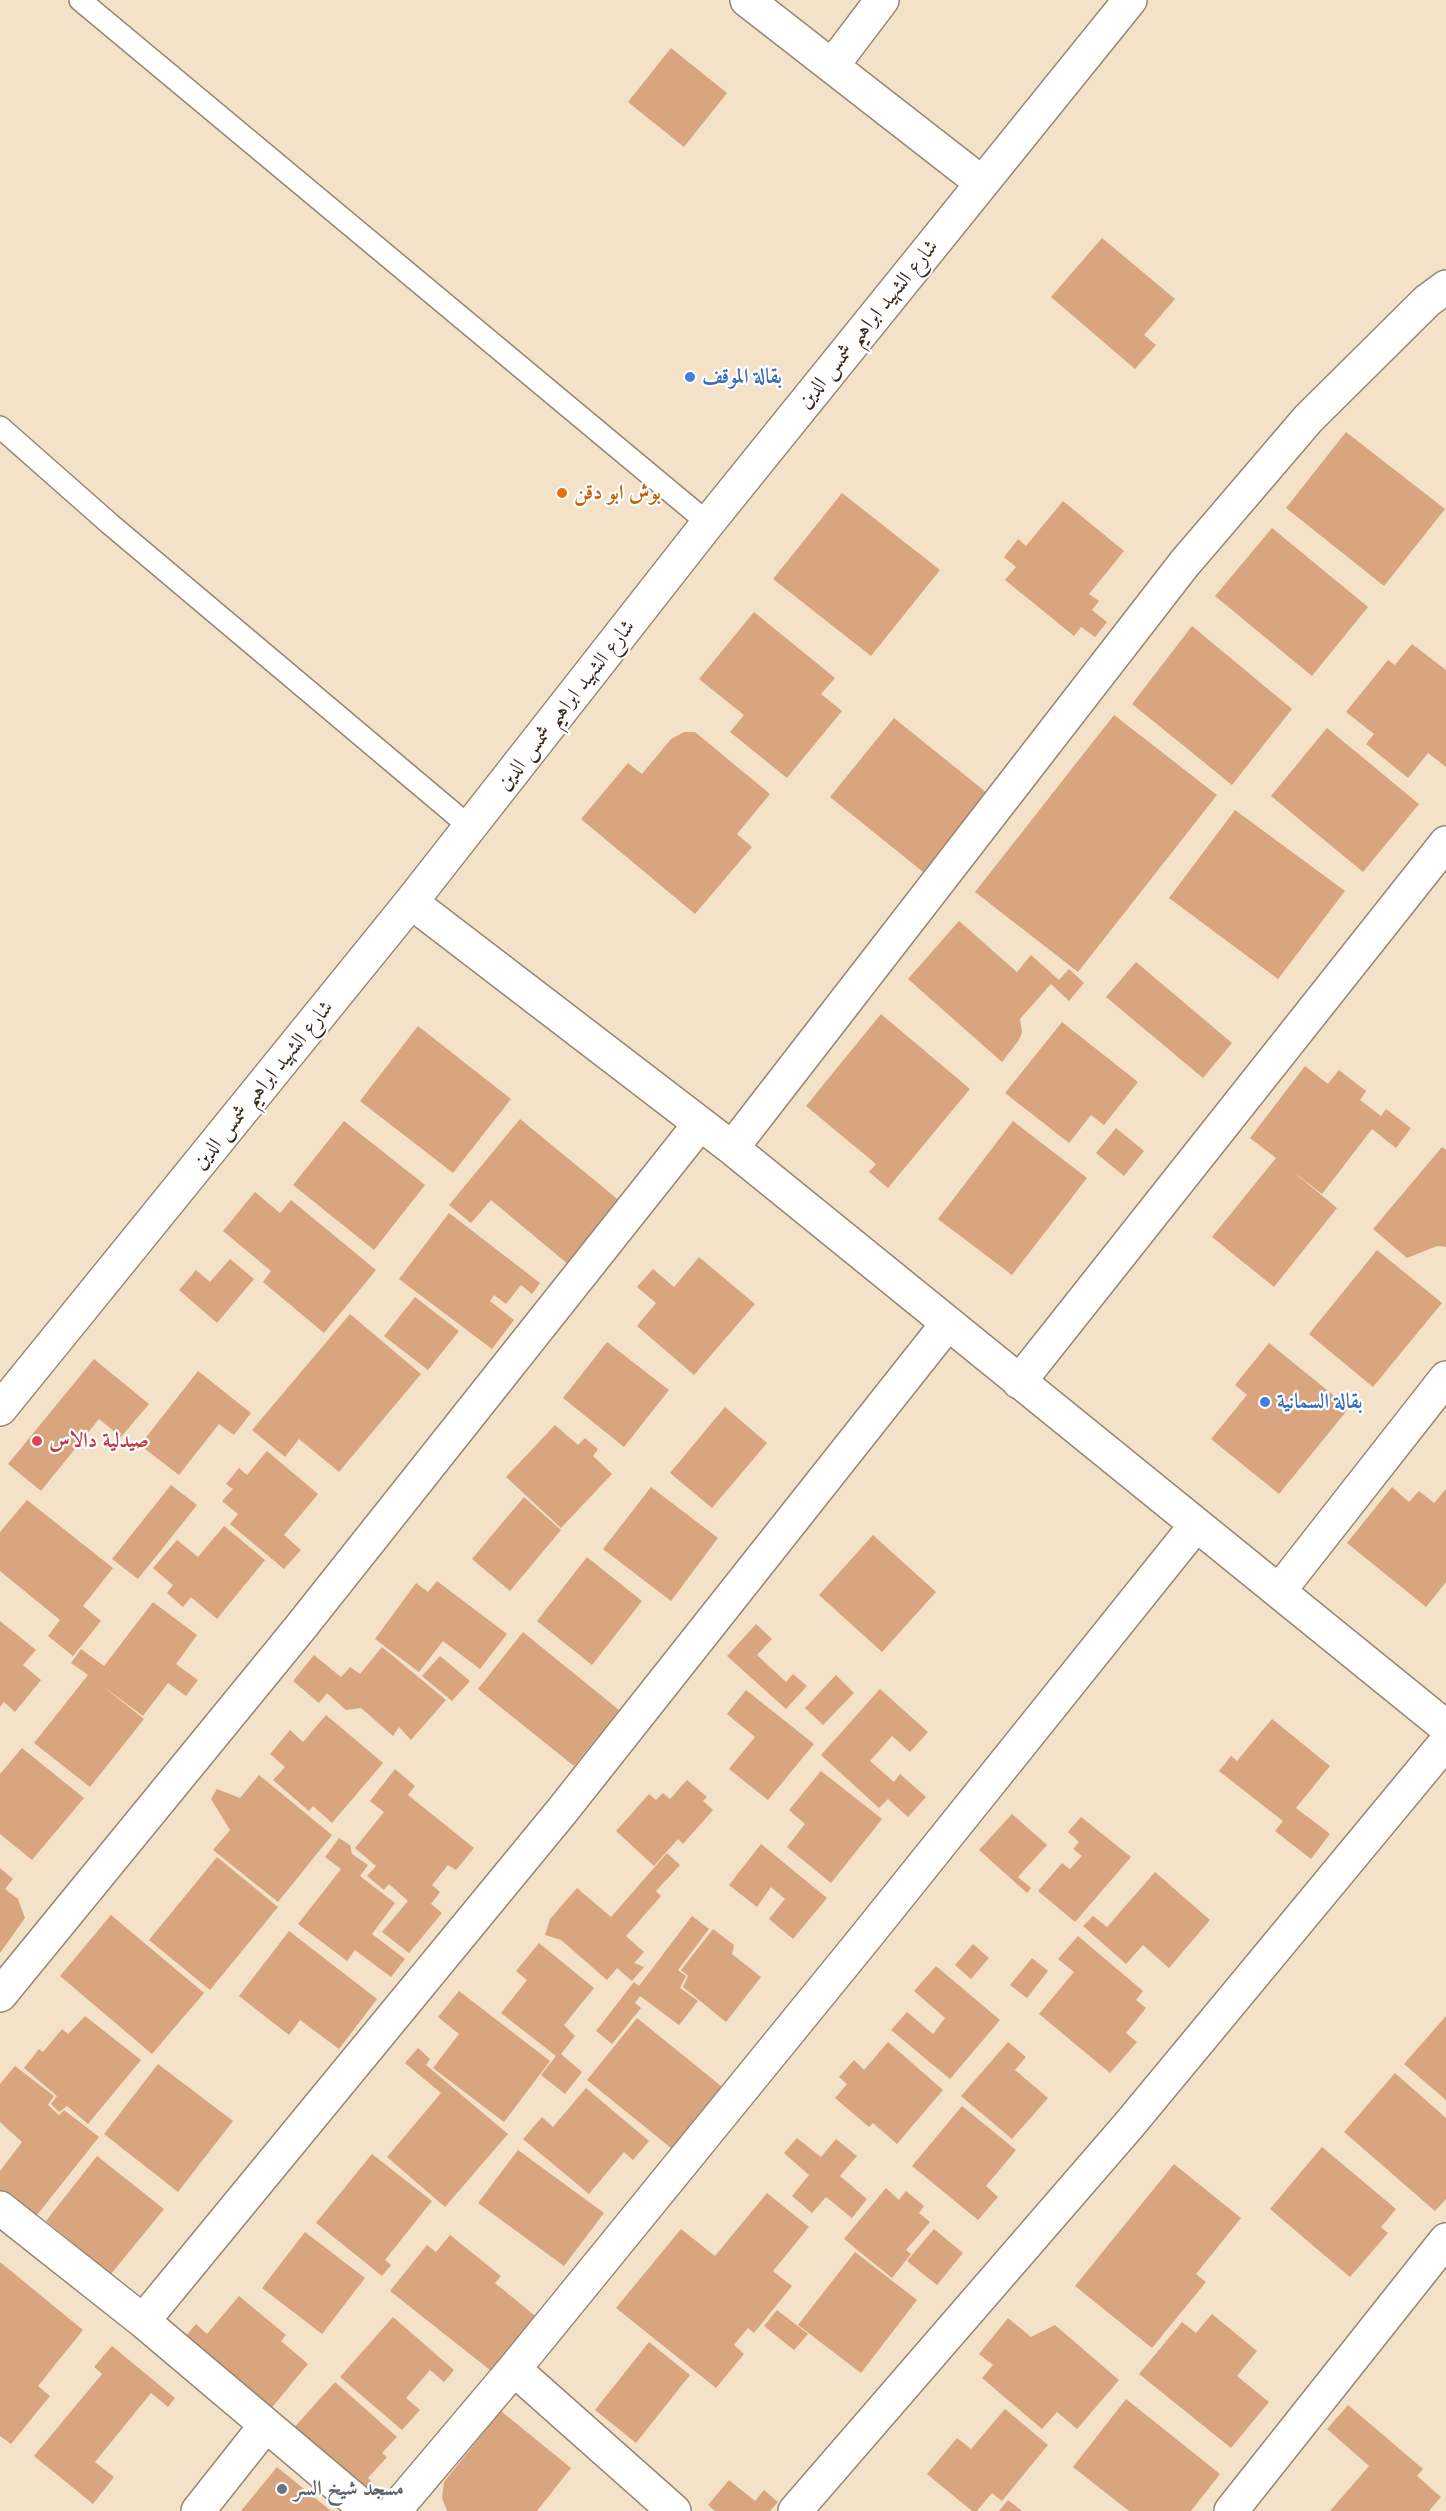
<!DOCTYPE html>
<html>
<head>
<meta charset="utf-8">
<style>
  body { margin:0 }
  canvas { display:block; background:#f3e2c8 }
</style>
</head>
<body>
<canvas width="1446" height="2511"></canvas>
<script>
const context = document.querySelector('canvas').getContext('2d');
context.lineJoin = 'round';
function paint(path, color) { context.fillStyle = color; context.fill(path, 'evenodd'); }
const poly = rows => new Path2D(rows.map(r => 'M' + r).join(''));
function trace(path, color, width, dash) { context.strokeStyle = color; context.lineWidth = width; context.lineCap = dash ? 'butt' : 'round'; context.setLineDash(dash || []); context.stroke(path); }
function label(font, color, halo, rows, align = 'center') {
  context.font = font + ' "Libre Caslon Text",Amiri,serif'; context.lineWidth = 4.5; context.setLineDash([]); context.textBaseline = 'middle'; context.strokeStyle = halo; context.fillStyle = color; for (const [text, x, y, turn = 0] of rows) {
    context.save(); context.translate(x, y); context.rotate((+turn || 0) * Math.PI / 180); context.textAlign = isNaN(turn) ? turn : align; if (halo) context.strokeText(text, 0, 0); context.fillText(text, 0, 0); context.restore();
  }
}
paint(poly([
  [671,48,727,93,684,147,628,102],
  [1102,238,1175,299,1144,335,1156,345,1135,369,1051,297],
  [1346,432,1445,509,1384,586,1286,508],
  [842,493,940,570,871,656,773,579],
  [1063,501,1124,551,1089,594,1099,601,1092,610,1107,622,1095,637,1081,627,1074,636,1005,580,1016,567,1004,557,1018,539,1026,546],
  [1272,528,1368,607,1312,676,1215,596],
  [754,612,835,678,821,694,842,711,787,778,730,732,744,715,699,679],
  [1192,626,1292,709,1232,785,1132,704],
  [1412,644,1446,670,1446,767,1428,753,1408,778,1366,744,1374,734,1346,712,1388,660,1395,665],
  [1114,715,1217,795,1078,972,975,892],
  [894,718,992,797,928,876,830,797],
  [1327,728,1419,804,1363,872,1271,796],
  [684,732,695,732,770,794,737,834,752,847,695,914,581,819,628,763,642,774,671,739],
  [1235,810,1345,891,1278,979,1169,898],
  [959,921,1017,972,1031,955,1059,980,1069,969,1084,983,1069,1001,1051,984,1020,1019,1022,1032,1019,1040,1002,1062,908,979],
  [1136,962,1232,1043,1203,1078,1106,997],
  [881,1014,970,1089,888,1188,869,1172,876,1164,806,1106],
  [1062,1022,1138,1082,1104,1125,1091,1115,1069,1143,1005,1093],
  [418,1026,511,1099,453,1173,360,1101],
  [1305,1066,1328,1084,1339,1070,1366,1091,1360,1100,1381,1116,1386,1109,1411,1128,1396,1148,1372,1129,1322,1194,1291,1170,1337,1208,1274,1287,1212,1237,1276,1158,1250,1138],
  [520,1119,621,1202,569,1265,491,1200,471,1223,449,1205],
  [344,1121,425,1185,374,1250,293,1185],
  [1013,1121,1087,1178,1012,1275,938,1219],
  [1116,1128,1144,1151,1124,1176,1096,1153],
  [1442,1147,1446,1150,1446,1247,1437,1246,1407,1258,1373,1229],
  [255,1192,280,1213,291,1200,376,1270,324,1333,263,1282,271,1271,223,1231],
  [449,1213,540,1283,532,1294,521,1285,506,1304,494,1295,490,1301,514,1320,492,1349,399,1279],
  [1377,1250,1442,1303,1373,1387,1309,1334],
  [699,1257,755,1304,694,1375,637,1326,656,1303,637,1287,653,1269,674,1287],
  [230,1259,254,1279,217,1323,179,1290,196,1270,210,1282],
  [415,1297,459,1331,428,1370,384,1336],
  [350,1314,421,1374,339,1472,299,1439,285,1457,252,1430],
  [607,1342,669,1390,624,1447,563,1398],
  [1269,1343,1349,1408,1279,1494,1211,1439,1247,1395,1235,1385],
  [94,1359,149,1404,121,1437,99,1419,41,1491,8,1464],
  [198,1371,251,1413,234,1435,219,1424,179,1475,140,1445],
  [725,1407,767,1443,712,1508,670,1473],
  [555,1425,578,1445,585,1438,598,1449,593,1456,612,1474,561,1528,506,1477],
  [267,1451,318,1494,284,1535,301,1550,284,1569,230,1524,238,1514,222,1501,233,1489,226,1484,239,1468,247,1475],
  [171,1485,197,1505,138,1579,112,1559],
  [651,1487,718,1538,671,1601,603,1549],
  [1392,1487,1409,1502,1419,1491,1434,1503,1446,1489,1446,1582,1426,1607,1347,1543],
  [524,1497,561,1530,510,1591,472,1559],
  [27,1500,113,1568,83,1606,101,1621,73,1656,48,1636,60,1620,0,1571,0,1532],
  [224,1526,265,1560,217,1619,191,1597,183,1607,167,1593,173,1585,153,1568,177,1540,198,1557],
  [873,1535,936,1592,882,1652,819,1595],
  [587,1557,642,1601,592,1665,537,1621],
  [437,1581,507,1634,480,1669,443,1641,419,1672,375,1639,416,1583,428,1592],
  [153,1602,197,1635,176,1664,198,1680,186,1696,168,1683,143,1716,100,1684,144,1719,90,1787,34,1743,88,1675,71,1663,81,1649,104,1666],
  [0,1621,36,1650,23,1665,41,1680,15,1712,4,1702,0,1707],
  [756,1624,772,1639,757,1655,786,1682,793,1674,807,1686,786,1709,727,1656],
  [523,1632,619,1710,574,1766,478,1689],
  [382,1647,446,1700,411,1740,399,1727,393,1736,361,1708,346,1710,327,1693,319,1703,293,1681,314,1655,341,1677,350,1667,360,1674],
  [440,1656,470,1681,452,1701,422,1676],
  [836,1675,854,1693,823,1725,805,1708],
  [880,1689,928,1732,910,1752,892,1736,870,1761,894,1782,900,1774,926,1797,908,1817,888,1799,879,1808,821,1755],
  [746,1690,814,1744,768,1800,729,1769,755,1737,727,1714],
  [326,1715,383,1763,332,1823,313,1806,309,1811,273,1780,285,1767,270,1754,290,1730,303,1742],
  [1272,1719,1330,1766,1296,1808,1330,1834,1311,1859,1275,1831,1283,1821,1219,1771,1231,1756,1237,1761],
  [22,1748,84,1798,32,1860,0,1834,0,1774],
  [395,1769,415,1786,408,1795,474,1848,456,1870,448,1865,432,1885,440,1892,431,1904,442,1913,409,1953,382,1932,408,1901,389,1884,384,1890,367,1876,376,1866,355,1848,384,1812,370,1801],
  [821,1771,882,1819,831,1883,787,1847,805,1824,789,1810],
  [259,1775,332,1835,278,1902,213,1850,230,1830,211,1799,217,1789,240,1798],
  [687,1780,707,1797,703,1801,713,1810,683,1844,678,1839,654,1866,616,1831,649,1794,656,1800,663,1793,670,1799],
  [1012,1814,1047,1845,1018,1877,1031,1888,1027,1893,979,1850],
  [1081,1817,1131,1857,1075,1922,1038,1891,1062,1863,1070,1869,1082,1856,1073,1849,1079,1842,1068,1832],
  [339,1838,350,1845,352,1854,368,1865,360,1876,395,1903,372,1934,405,1959,391,1977,355,1950,347,1961,298,1924,341,1869,325,1857],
  [761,1844,827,1898,793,1939,769,1919,785,1899,771,1887,757,1907,729,1885],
  [667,1853,680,1865,656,1891,661,1896,626,1936,644,1952,634,1963,644,1967,632,1981,617,1968,607,1980,561,1940,545,1935,550,1919,577,1888,611,1917],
  [217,1857,278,1907,210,1990,149,1940],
  [0,1868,13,1879,5,1889,18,1899,25,1918,0,1953],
  [1155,1872,1210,1920,1169,1968,1143,1945,1126,1964,1083,1926,1093,1916,1107,1927],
  [111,1915,204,1993,152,2054,60,1976],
  [692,1916,709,1929,678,1970,686,1976,680,1988,698,2001,679,2025,640,1996,635,2003,641,2008,612,2044,596,2031,634,1982,639,1986],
  [713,1929,734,1945,732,1954,761,1977,726,2022,683,1987,688,1976,681,1970],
  [289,1931,377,1999,339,2049,300,2020,289,2035,239,1996],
  [1078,1936,1143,1991,1136,2000,1146,2008,1126,2033,1137,2042,1110,2073,1039,2014,1074,1972,1058,1959],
  [539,1943,594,1988,564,2025,575,2036,561,2054,582,2072,565,2094,541,2075,556,2056,501,2013,527,1980,516,1971],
  [973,1944,989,1958,971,1979,955,1965],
  [1032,1958,1048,1971,1027,1998,1010,1985],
  [936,1966,1000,2020,950,2079,891,2030,907,2012,933,2034,945,2018,914,1991],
  [459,1991,550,2061,504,2122,433,2068,459,2034,438,2017],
  [85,2016,141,2060,88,2124,67,2106,59,2112,51,2104,57,2096,24,2068,39,2049,43,2052,62,2029,68,2034],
  [1446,2016,1446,2100,1404,2064],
  [637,2018,726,2090,676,2152,587,2080],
  [888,2042,943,2090,897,2144,873,2123,869,2127,835,2098,847,2084,839,2077,854,2060,864,2070],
  [1008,2042,1026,2057,1015,2070,1048,2098,1012,2139,961,2096],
  [418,2048,430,2059,426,2065,508,2134,445,2207,387,2157,441,2093,405,2063],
  [158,2064,233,2121,178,2192,104,2134],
  [15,2066,54,2096,48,2105,59,2115,64,2110,99,2137,33,2220,0,2192,0,2171,22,2142,0,2122,0,2084],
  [1395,2073,1446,2118,1446,2199,1435,2211,1344,2132],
  [586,2088,649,2141,633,2160,624,2152,589,2194,523,2139,542,2117,553,2127],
  [962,2106,1016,2150,986,2186,998,2197,978,2220,912,2166],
  [797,2138,821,2157,836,2139,857,2156,840,2176,867,2199,852,2218,826,2197,812,2213,792,2196,809,2175,784,2153],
  [1322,2147,1396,2209,1381,2227,1388,2233,1350,2277,1270,2209],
  [518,2150,604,2213,564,2266,478,2203],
  [372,2154,432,2201,385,2260,391,2265,382,2276,316,2223],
  [97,2156,164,2209,111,2274,46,2221],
  [1174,2164,1241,2218,1196,2274,1206,2282,1152,2348,1075,2286],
  [886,2188,899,2200,906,2191,924,2206,919,2213,930,2222,906,2250,911,2254,892,2278,844,2239],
  [767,2193,809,2227,773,2271,792,2286,754,2333,748,2328,734,2345,744,2354,716,2388,616,2308,681,2229,715,2256],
  [934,2229,963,2253,937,2285,907,2261],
  [305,2232,365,2278,322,2334,262,2288],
  [450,2235,501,2276,495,2283,539,2319,495,2374,390,2291,427,2245,436,2252],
  [855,2252,917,2300,861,2373,798,2325],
  [0,2262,83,2330,38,2386,50,2396,11,2444,0,2436],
  [239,2296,286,2335,281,2341,308,2364,254,2429,168,2357,196,2324,207,2334],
  [777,2310,808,2334,794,2350,764,2326],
  [1212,2314,1257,2351,1237,2376,1269,2402,1231,2448,1139,2374,1182,2322,1196,2333],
  [393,2317,454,2370,444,2382,430,2370,406,2398,420,2410,402,2430,340,2377],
  [1008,2318,1031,2337,1055,2325,1119,2380,1077,2429,1057,2412,1042,2429,982,2378,993,2365,979,2354],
  [649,2342,690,2375,636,2443,595,2410],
  [112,2346,175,2398,168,2407,151,2393,95,2462,114,2477,93,2504,34,2456,102,2374,94,2367],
  [335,2382,397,2437,382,2453,387,2457,368,2478,373,2483,354,2503,283,2440],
  [1126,2399,1220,2474,1191,2511,1129,2511,1073,2467],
  [1348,2405,1423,2469,1417,2476,1441,2497,1429,2511,1330,2511,1369,2466,1327,2429],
  [1005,2409,1048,2445,1002,2501,992,2493,977,2511,972,2511,927,2474,957,2438,971,2449],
  [501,2411,571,2468,537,2511,447,2511,442,2498,444,2482],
  [277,2467,331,2511,241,2511],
  [729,2480,755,2501,764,2490,778,2502,770,2511,715,2511,708,2505],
  [1008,2500,1022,2511,999,2511]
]), '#d8a57e');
const service = poly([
  [80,0,708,523],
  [0,427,110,524,470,827]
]);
const minor = poly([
  [747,0,982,183],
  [832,66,882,0],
  [411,902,732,1148,1446,1727],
  [732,1148,1184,564,1308,419,1427,301,1446,287],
  [1019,1382,1446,843],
  [0,1409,411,902,708,523,1130,0],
  [1279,1591,1446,1378],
  [0,1995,300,1628,699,1125],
  [0,2208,143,2321,368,2511],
  [143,2321,562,1811,948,1323],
  [514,2369,674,2511],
  [198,2511,266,2425],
  [394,2511,514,2369,864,1939,1196,1525],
  [795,2511,1129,2125,1446,1742],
  [1231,2511,1446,2240]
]);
trace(service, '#978673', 24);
trace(minor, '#978673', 36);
trace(service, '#fff', 21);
trace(minor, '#fff', 33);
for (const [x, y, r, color] of [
  [690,377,6,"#3f7fe0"],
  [562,493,6,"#e8710a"],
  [1265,1402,6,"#3f7fe0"],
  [37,1441,6,"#e0444e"],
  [282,2489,6,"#6b7280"]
]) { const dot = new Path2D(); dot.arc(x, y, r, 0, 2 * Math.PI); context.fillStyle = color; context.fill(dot); trace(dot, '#fff', 2); }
label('21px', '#3b2a1e', '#fff', [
  ["شارع الشهيد ابراهيم شمس الدين",868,324,-51],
  ["شارع الشهيد ابراهيم شمس الدين",566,705,-52],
  ["شارع الشهيد ابراهيم شمس الدين",263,1085,-51]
]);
label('bold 21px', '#366cbe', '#fff', [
  ["بقالة الموقف",702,377],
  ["بقالة السمانية",1277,1402]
], 'left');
label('bold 21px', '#c56008', '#fff', [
  ["بوش ابو دقن",574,493]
], 'left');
label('bold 21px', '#be3a42', '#fff', [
  ["صيدلية دالاس",49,1441]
], 'left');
label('bold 21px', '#5b616d', '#fff', [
  ["مسجد شيخ السر",294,2489]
], 'left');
</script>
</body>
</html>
